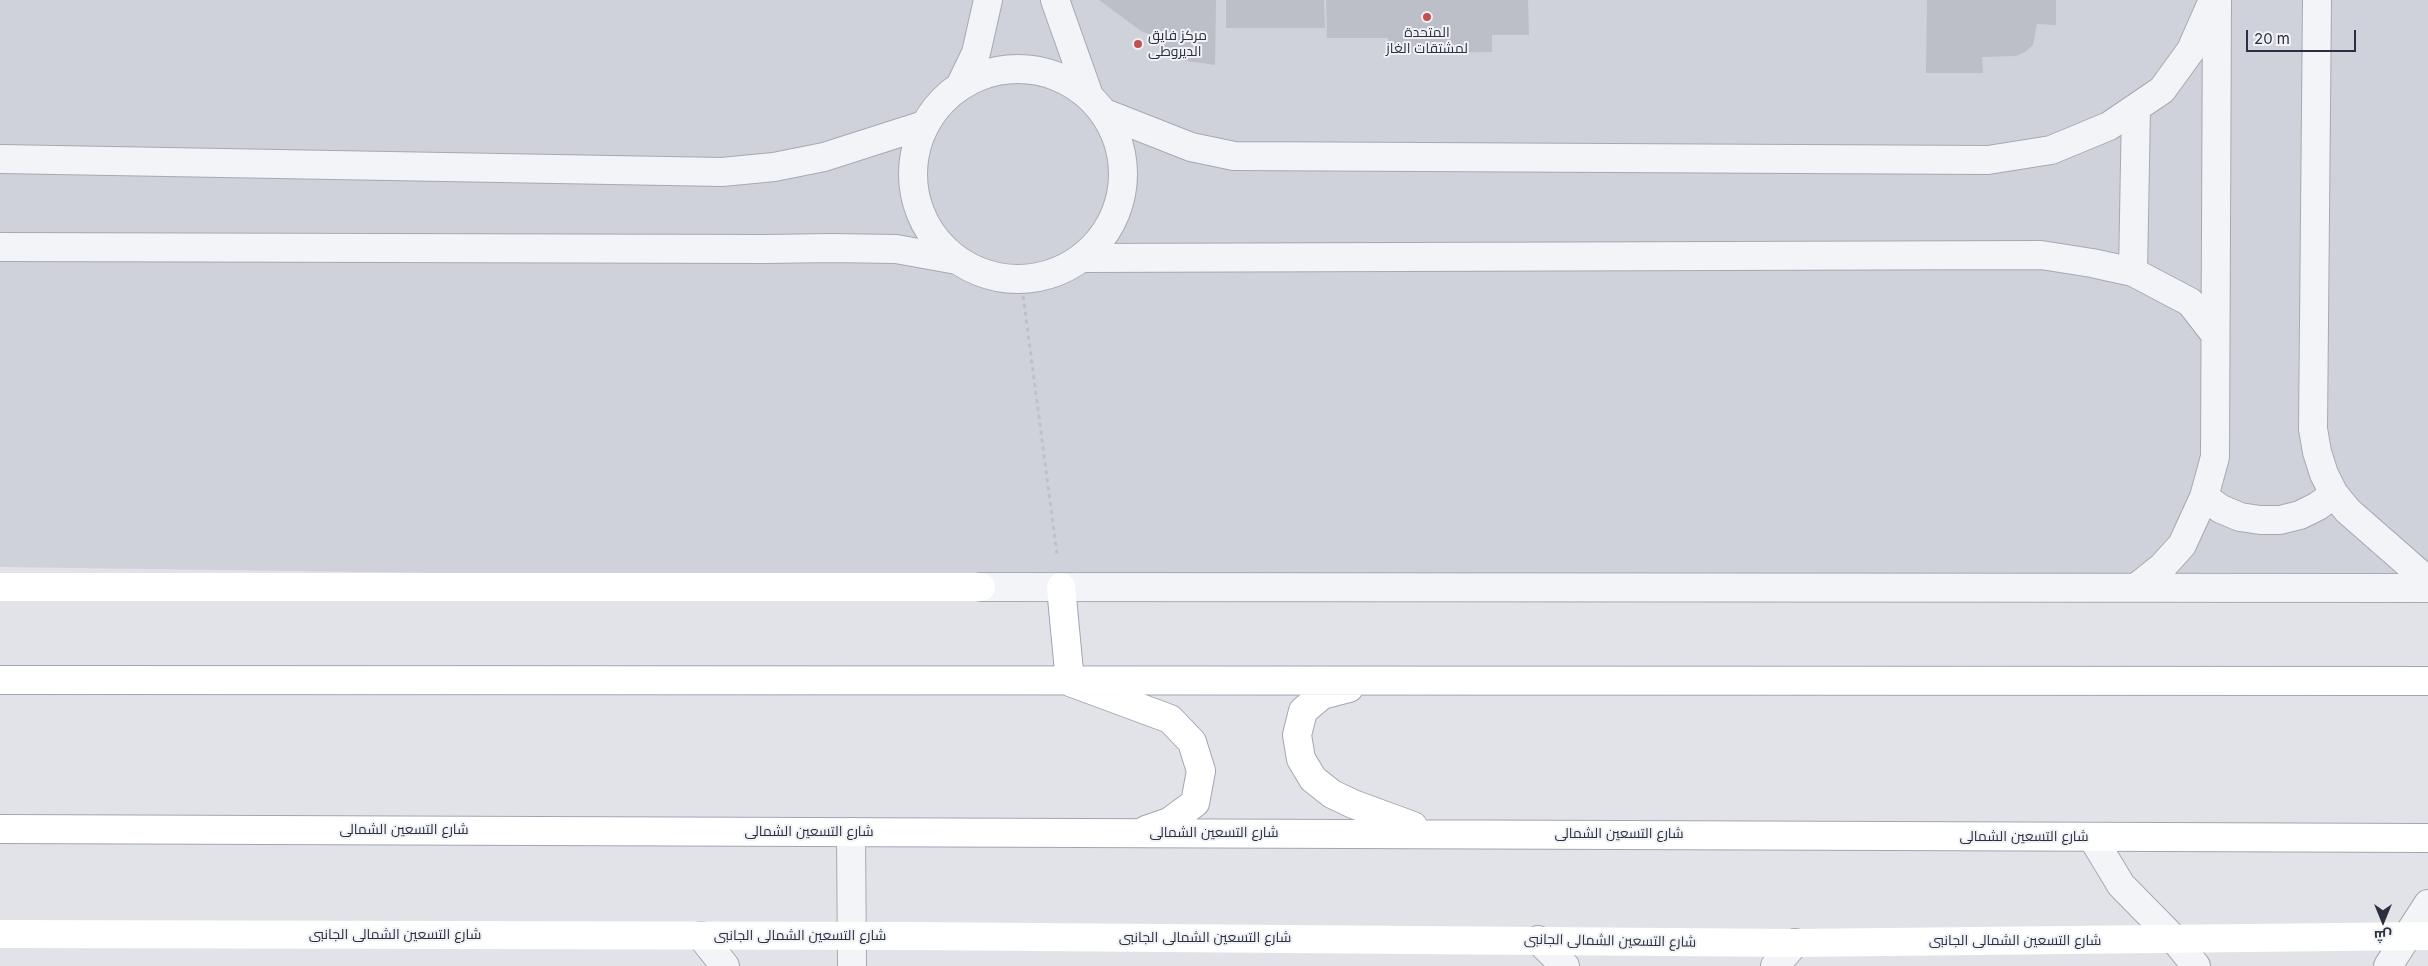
<!DOCTYPE html>
<html>
<head>
<meta charset="utf-8">
<style>
  body { margin:0 }
  #map { position:relative; width:2428px; height:966px; overflow:hidden; background:#e1e3e8; font-family:Inter,Cairo,sans-serif }
  canvas { display:block }
  .north { position:absolute; left:2358px; top:896px; width:50px; height:50px; -webkit-text-stroke:4px #f0f2f6; paint-order:stroke; rotate:180deg; font-size:14px; font-weight:700; line-height:20px; text-align:center; color:#2b2f3f }
  .north::after { content:''; display:block; margin:auto; width:18px; height:22px; background:#2b2f3f; clip-path:polygon(50% 0,100% 100%,50% 72%,0 100%) }
  .scale { position:absolute; left:2246px; top:30px; width:110px; height:22px; box-sizing:border-box; border:2px solid #2b2f3f; border-top:0; padding-left:6px; font-size:15px; line-height:18px; white-space:nowrap; color:#2b2f3f; -webkit-text-stroke:4px #f0f2f6; paint-order:stroke }
</style>
</head>
<body>
<div id="map">
<canvas width="2428" height="966"></canvas>
<div class="north">ش</div>
<div class="scale">20 m</div>
</div>
<script>
const context = document.querySelector('canvas').getContext('2d');
context.lineJoin = 'round';
function paint(path, color) { context.fillStyle = color; context.fill(path, 'evenodd'); }
const poly = rows => new Path2D(rows.map(r => 'M' + r).join(''));
function trace(path, color, width, dash) { context.strokeStyle = color; context.lineWidth = width; context.lineCap = dash ? 'butt' : 'round'; context.setLineDash(dash || []); context.stroke(path); }
function label(font, color, halo, rows, align = 'center') {
  context.font = font + ' Inter,Cairo,sans-serif'; context.lineWidth = 4; context.setLineDash([]); context.textBaseline = 'middle'; context.strokeStyle = halo; context.fillStyle = color; for (const [text, x, y, turn = 0] of rows) {
    context.save(); context.translate(x, y); context.rotate((+turn || 0) * Math.PI / 180); context.textAlign = isNaN(turn) ? turn : align; if (halo) context.strokeText(text, 0, 0); context.fillText(text, 0, 0); context.restore();
  }
}
paint(poly([
  [0,0,2428,0,2428,600,0,567]
]), '#cfd2da');
paint(poly([
  [1099,0,1216,0,1215,65,1173,59,1159,51,1158,37,1141,31],
  [1226,0,1324,0,1325,28,1226,28],
  [1326,0,1528,0,1529,35,1492,35,1492,52,1388,53,1388,38,1327,38],
  [1927,0,2056,0,2056,25,2037,24,2033,45,2025,52,2016,56,1982,57,1983,73,1926,73]
]), '#bcbec8');
const street = poly([
  [1055,0,1088,93],
  [2317,0,2313,429,2317,452,2324,474,2334,494,2348,511,2428,581],
  '913 174a105 105 0 1 1 210 0a105 105 0 1 1-210 0Z',
  [961,84,976,53,988,0],
  [1107,114,1191,147,1234,156,1988,160,2051,150,2109,126,2162,90,2191,50,2213,0],
  [0,159,722,172,774,167,824,157,924,125],
  [0,247,766,249,831,248,896,249,957,260],
  [1083,258,2041,255,2092,263,2133,272,2190,302,2214,333],
  [2133,272,2136,108],
  [2204,497,2221,509,2240,517,2260,520,2280,520,2300,515,2318,506,2334,494],
  [981,587,2428,588],
  [2137,587,2162,567,2182,545,2204,497,2215,457,2217,1],
  [851,832,852,966],
  [2092,837,2121,885,2175,940,2196,966],
  [701,936,725,966],
  [1538,940,1565,966],
  [1775,966,1795,943],
  [2388,966,2428,904]
]);
const primary = poly([
  [1061,587,1070,682,1170,719,1192,742,1201,771,1195,803,1169,822,1146,830],
  [0,680,2428,681],
  [1349,688,1322,695,1303,711,1297,735,1301,759,1313,779,1332,794,1353,804,1413,826],
  [0,829,2428,838]
]);
trace(street, '#a7a9b2', 30);
trace(primary, '#a1a6b3', 30);
trace(poly([
  [1021,280,1057,554]
]), '#bfc1c7', 3, [4, 4]);
trace(street, '#f3f4f7', 28);
trace(poly([
  [0,587,981,587],
  [0,934,909,936,1795,943,2428,936]
]), '#fff', 28);
trace(primary, '#fff', 28);
for (const [x, y, r, color] of [
  [1427,17,5,"#c25152"],
  [1138,44,5,"#c25152"]
]) { const dot = new Path2D(); dot.arc(x, y, r, 0, 2 * Math.PI); context.fillStyle = color; context.fill(dot); trace(dot, '#f0f2f6', 2); }
label('14px', '#2b2f3f', '#f0f2f6', [
  ["المتحدة",1427,33],
  ["لمشتقات الغاز",1427,49],
  ["مركز فايق",1148,36,"left"],
  ["الديروطى",1148,52,"left"]
]);
label('14px', '#2b2f3f', '#f0f2f6', [
  ["شارع التسعين الشمالى",404,830],
  ["شارع التسعين الشمالى",809,832],
  ["شارع التسعين الشمالى",1214,833],
  ["شارع التسعين الشمالى",1619,834],
  ["شارع التسعين الشمالى",2024,837],
  ["شارع التسعين الشمالى الجانبى",395,935],
  ["شارع التسعين الشمالى الجانبى",800,936],
  ["شارع التسعين الشمالى الجانبى",1205,938],
  ["شارع التسعين الشمالى الجانبى",1610,941,1],
  ["شارع التسعين الشمالى الجانبى",2015,941]
]);
</script>
</body>
</html>
